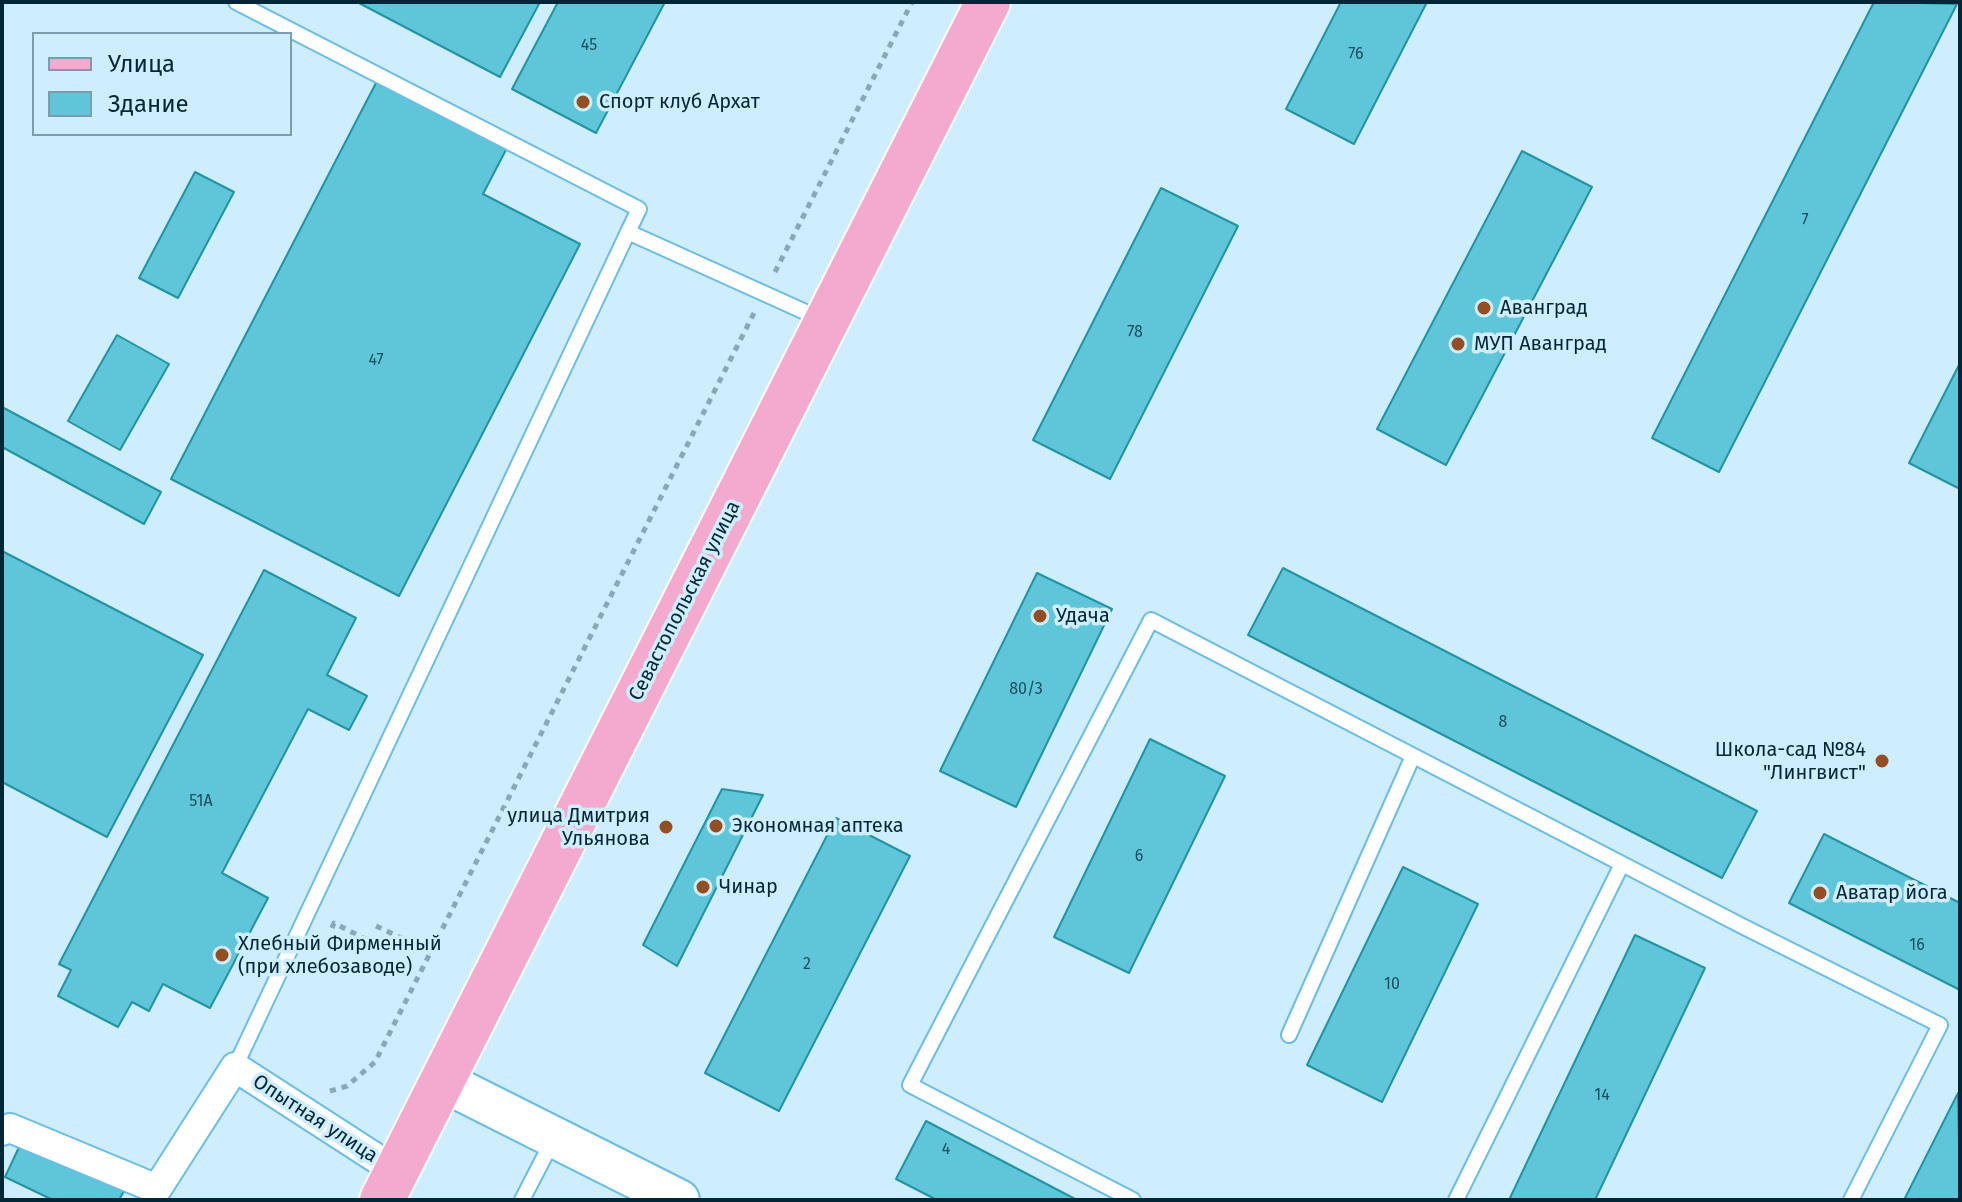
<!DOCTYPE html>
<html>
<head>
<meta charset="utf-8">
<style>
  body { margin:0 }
  #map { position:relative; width:1962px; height:1202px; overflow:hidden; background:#ceedfd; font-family:"Fira Sans",sans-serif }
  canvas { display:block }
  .frame { position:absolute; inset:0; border:4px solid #022635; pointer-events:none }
  .legend { position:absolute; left:32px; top:32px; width:260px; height:104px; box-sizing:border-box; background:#ceedfd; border:2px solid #7c9dad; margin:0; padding:10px 14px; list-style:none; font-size:24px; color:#022635 }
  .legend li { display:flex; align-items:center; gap:16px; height:40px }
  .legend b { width:40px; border:2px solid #7c9dad }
</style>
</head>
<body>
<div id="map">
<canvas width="1962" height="1202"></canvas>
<div class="frame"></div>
<ul class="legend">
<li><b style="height:10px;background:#f4a9ce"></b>Улица</li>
<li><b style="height:22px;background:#5fc6d9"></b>Здание</li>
</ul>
</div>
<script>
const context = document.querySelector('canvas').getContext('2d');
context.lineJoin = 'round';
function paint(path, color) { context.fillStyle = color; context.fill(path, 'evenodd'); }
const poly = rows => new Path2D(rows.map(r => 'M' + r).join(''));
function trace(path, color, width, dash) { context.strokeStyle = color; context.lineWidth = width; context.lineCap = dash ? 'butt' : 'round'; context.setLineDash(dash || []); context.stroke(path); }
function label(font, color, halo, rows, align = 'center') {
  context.font = font + ' "Fira Sans",sans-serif'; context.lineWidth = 7; context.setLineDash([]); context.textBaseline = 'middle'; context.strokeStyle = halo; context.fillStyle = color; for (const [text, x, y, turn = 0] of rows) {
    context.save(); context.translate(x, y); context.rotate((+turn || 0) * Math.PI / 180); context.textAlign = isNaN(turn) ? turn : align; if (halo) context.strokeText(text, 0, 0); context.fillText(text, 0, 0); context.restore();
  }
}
const building = poly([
  [357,2,540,2,500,77,357,2],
  [558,2,665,2,596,133,512,89,558,2],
  [1341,2,1427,2,1354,144,1286,109,1341,2],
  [1874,2,1957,4,1719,472,1652,438,1874,2],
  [378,79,508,146,483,194,580,244,399,596,171,479,378,79],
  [1522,151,1592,187,1446,465,1377,429,1522,151],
  [195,172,234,192,178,298,139,278,195,172],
  [1161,188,1238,226,1110,479,1033,440,1161,188],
  [117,335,169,364,120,450,68,421,117,335],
  [1960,363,1960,489,1909,463,1960,363],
  [2,407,161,492,144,524,2,447,2,407],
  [2,551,203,655,107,837,2,782,2,551],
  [1283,568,1757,811,1722,878,1248,635,1283,568],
  [264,570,356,618,327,675,367,696,349,730,308,709,222,873,268,898,210,1008,163,984,149,1011,132,1002,118,1027,58,996,71,970,59,964,264,570],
  [1037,573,1112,609,1016,807,940,771,1037,573],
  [1150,739,1225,776,1129,973,1054,937,1150,739],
  [722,789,763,795,677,966,643,945,722,789],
  [836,818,910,856,779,1111,705,1073,836,818],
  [1824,834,1960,903,1960,990,1789,903,1824,834],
  [1403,867,1478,904,1382,1102,1307,1065,1403,867],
  [1635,935,1705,968,1595,1200,1509,1200,1635,935],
  [1958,1093,1960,1200,1904,1200,1958,1093],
  [926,1121,1077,1200,937,1200,896,1179,926,1121],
  [21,1143,124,1191,119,1200,53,1200,5,1177,21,1143]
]);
paint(building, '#5fc6d9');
trace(building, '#2193a5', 2);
const lane = poly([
  [236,2,639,209,628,232],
  [1289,1035,1413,756],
  [235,1067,628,232,823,320],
  [522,1200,553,1140],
  [1133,1200,910,1085,1151,620,1742,926,1940,1025,1851,1200],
  [1456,1200,1622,864]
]);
const street = poly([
  [2,1131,10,1128,157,1189,235,1067,396,1171]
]);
const secondary = poly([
  [442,1081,679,1200]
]);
const primary = poly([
  [382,1200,988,2]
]);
trace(lane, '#6bbde5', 18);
trace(street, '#6bbde5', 32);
trace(secondary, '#6bbde5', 44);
trace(primary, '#fff', 48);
trace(poly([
  [775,272,912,2],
  [376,926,431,952],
  [332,928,334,923,381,947],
  [330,1091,347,1086,375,1062,754,313]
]), '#87a8b7', 5, [6, 6]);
trace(lane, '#fff', 14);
trace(street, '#fff', 28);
trace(secondary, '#fff', 40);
trace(primary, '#f4a9ce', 44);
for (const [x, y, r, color] of [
  [583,102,8,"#934f21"],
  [1484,308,8,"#934f21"],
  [1458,344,8,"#934f21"],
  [1040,616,8,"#934f21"],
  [1882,761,8,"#934f21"],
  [716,826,8,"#934f21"],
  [666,827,8,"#934f21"],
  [703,887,8,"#934f21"],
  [1820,893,8,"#934f21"],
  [222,955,8,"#934f21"]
]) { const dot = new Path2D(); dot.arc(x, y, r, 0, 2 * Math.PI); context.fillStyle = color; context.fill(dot); trace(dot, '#ceedfd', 3); }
label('16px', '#194e5e', null, [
  ["45",589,46],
  ["76",1356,55],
  ["7",1805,221],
  ["78",1135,333],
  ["47",376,361],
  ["80/3",1026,690],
  ["8",1503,723],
  ["51А",201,802],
  ["6",1139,857],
  ["16",1917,946],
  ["2",807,965],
  ["10",1392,985],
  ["14",1602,1096],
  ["4",946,1150]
]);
label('20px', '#022635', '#ceedfd', [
  ["Спорт клуб Архат",599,102],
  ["Аванград",1500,308],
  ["МУП Аванград",1474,344],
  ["Удача",1056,616],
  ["Школа-сад №84",1866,750,"right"],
  ["\"Лингвист\"",1866,773,"right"],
  ["улица Дмитрия",650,816,"right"],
  ["Ульянова",650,839,"right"],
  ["Экономная аптека",732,826],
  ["Чинар",719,887],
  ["Аватар йога",1836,893],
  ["Хлебный Фирменный",238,944],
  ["(при хлебозаводе)",238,967]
], 'left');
label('20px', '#022635', '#ceedfd', [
  ["Севастопольская улица",685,601,-63],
  ["Опытная улица",315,1119,33]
]);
</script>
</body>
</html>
